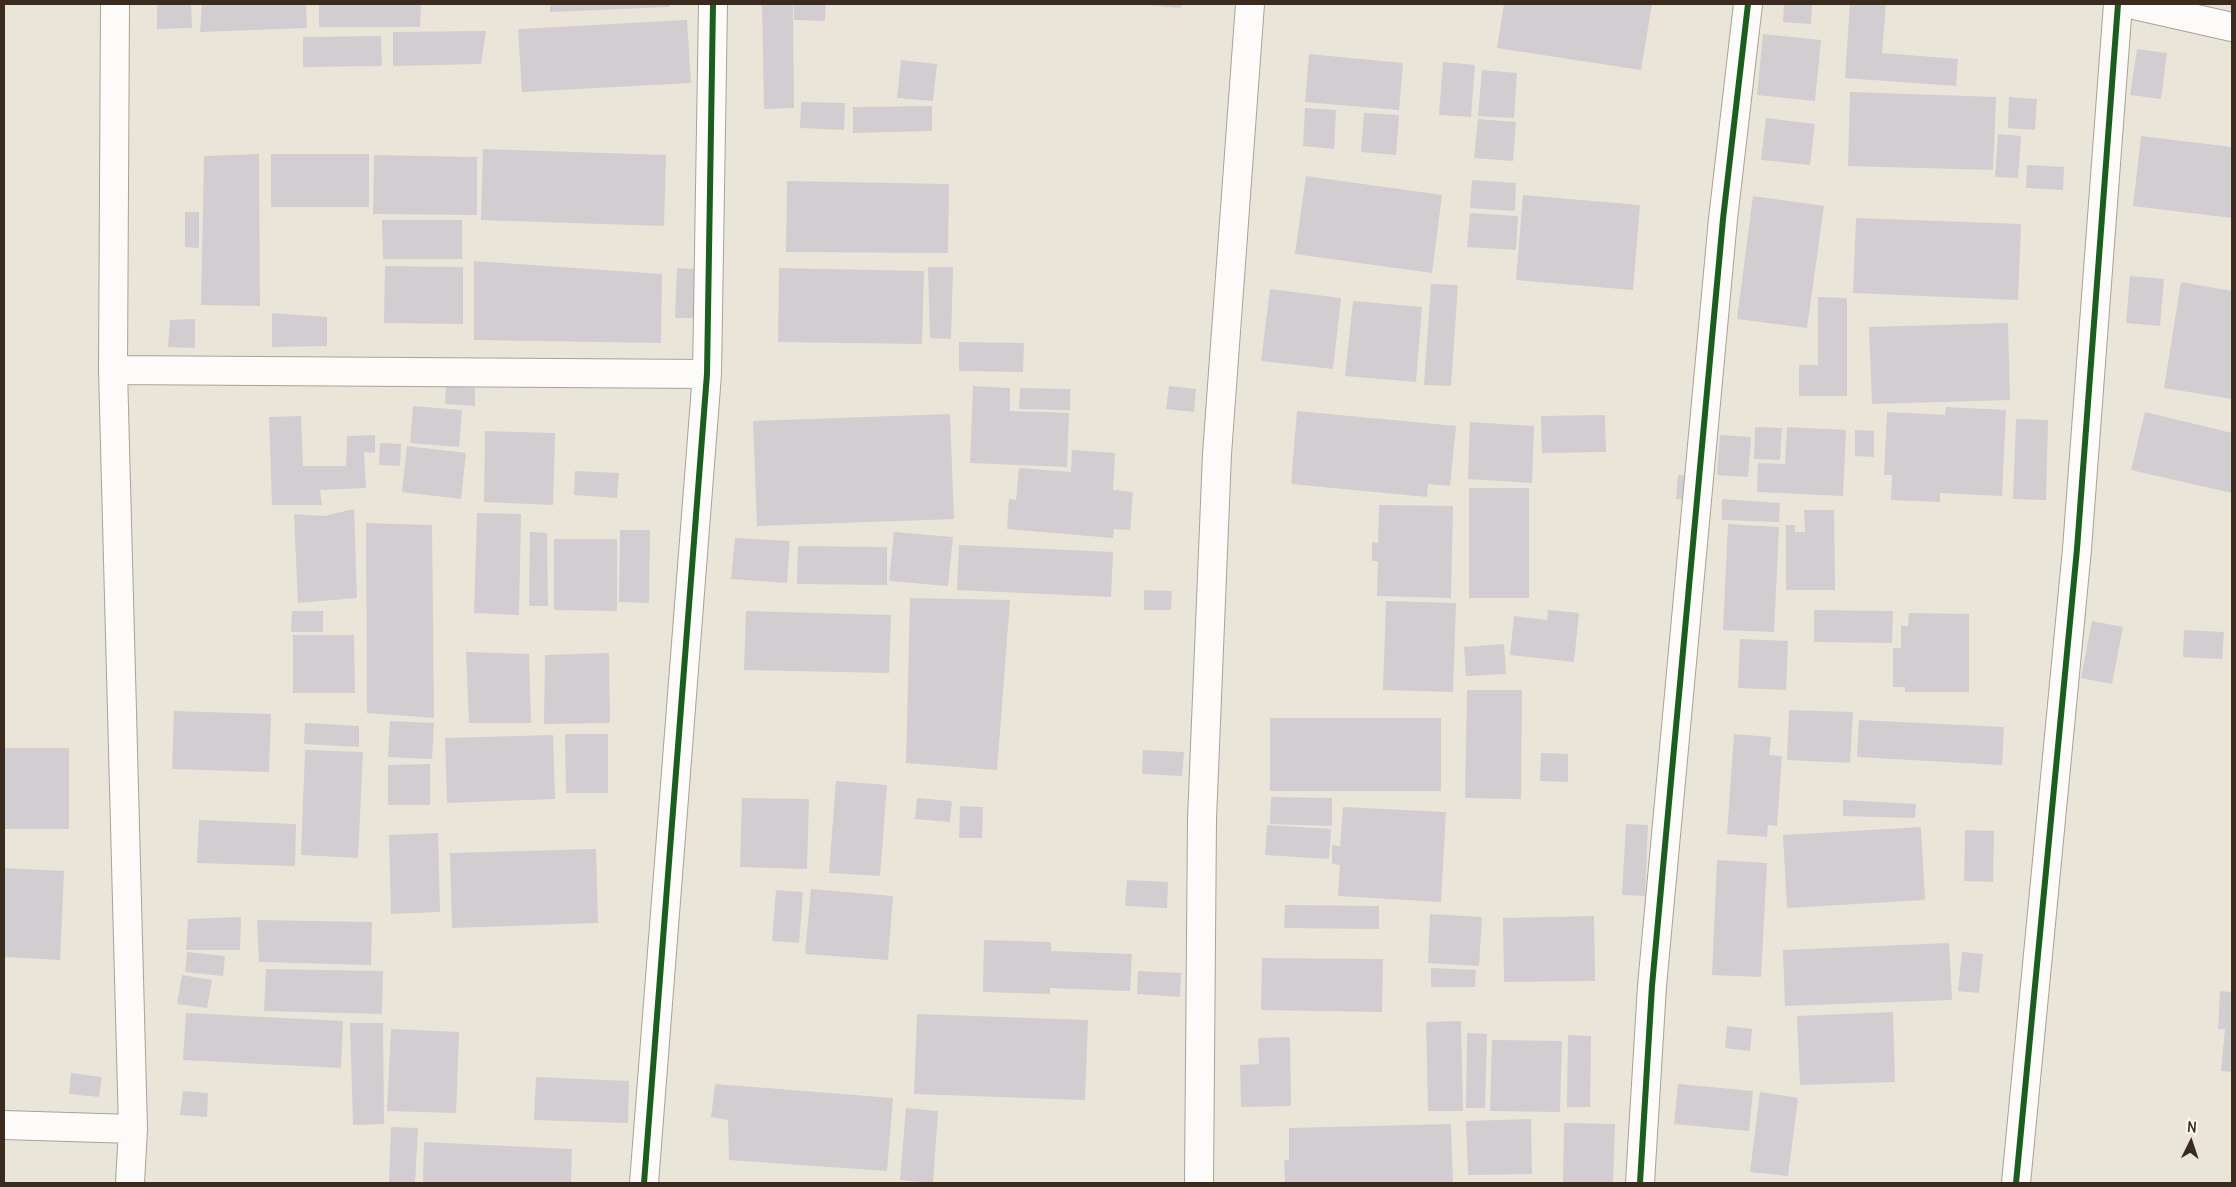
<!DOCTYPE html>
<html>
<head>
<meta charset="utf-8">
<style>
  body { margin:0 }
  #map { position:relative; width:2236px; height:1187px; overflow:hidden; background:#e9e6d9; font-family:Delius,sans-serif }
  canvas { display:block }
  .frame { position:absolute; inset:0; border:5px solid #3b2a1e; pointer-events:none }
  .north { position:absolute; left:2166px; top:1117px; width:50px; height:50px; -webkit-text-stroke:4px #fbf7ec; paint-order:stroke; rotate:4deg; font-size:14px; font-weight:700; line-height:20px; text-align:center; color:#3b2a1e }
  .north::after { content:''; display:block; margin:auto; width:18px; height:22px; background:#3b2a1e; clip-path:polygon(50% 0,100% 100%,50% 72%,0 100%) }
</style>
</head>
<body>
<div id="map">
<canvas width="2236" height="1187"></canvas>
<div class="frame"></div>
<div class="north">N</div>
</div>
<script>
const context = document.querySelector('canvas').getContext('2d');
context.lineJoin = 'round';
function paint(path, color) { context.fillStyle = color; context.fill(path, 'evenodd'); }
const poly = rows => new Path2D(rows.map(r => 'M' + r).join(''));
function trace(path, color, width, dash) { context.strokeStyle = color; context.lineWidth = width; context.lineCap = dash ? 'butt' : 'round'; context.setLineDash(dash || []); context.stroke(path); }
paint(poly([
  [157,4,191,4,192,28,157,29],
  [202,4,306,4,307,28,200,32],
  [319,4,421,4,420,27,319,27],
  [550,4,670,4,670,7,550,12],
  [762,4,793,4,794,108,764,109],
  [794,4,826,4,825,21,794,20],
  [1137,4,1182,4,1181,8],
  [1504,4,1652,4,1641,70,1497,48],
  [1784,4,1812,4,1811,24,1783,22],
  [1850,4,1886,4,1882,53,1958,59,1956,86,1845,78],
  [687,20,691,83,522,92,518,29],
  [486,31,481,64,393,66,393,32],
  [1763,34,1821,40,1815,101,1757,95],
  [381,36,382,66,303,67,303,37],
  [2137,49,2167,53,2161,99,2130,95],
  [1309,54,1403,63,1399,110,1305,102],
  [901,60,937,64,933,101,897,98],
  [1443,62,1475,65,1471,117,1439,115],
  [1482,70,1517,73,1514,118,1478,116],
  [1850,92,1996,97,1993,170,1848,166],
  [2009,97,2037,99,2035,130,2008,128],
  [801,102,845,103,844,130,800,128],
  [932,106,932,131,853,133,853,107],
  [1305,108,1336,110,1334,149,1303,146],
  [1364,113,1399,115,1396,155,1361,152],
  [1766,118,1815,124,1810,165,1761,160],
  [1478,119,1516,122,1513,161,1474,158],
  [1998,134,2021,136,2018,178,1995,177],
  [2141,136,2232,147,2232,218,2133,206],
  [483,149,666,155,664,226,481,220],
  [259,154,260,306,201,305,204,156],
  [271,154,369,154,369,207,271,207],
  [374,155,477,157,477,215,373,214],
  [2027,165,2064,167,2063,190,2026,188],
  [1306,176,1442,195,1432,273,1295,254],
  [1472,180,1516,183,1515,211,1470,208],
  [787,181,949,184,948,253,786,252],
  [1523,195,1640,205,1633,290,1516,280],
  [1753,196,1824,206,1807,328,1737,319],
  [185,212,199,212,199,248,185,247],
  [1470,213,1518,216,1516,250,1467,247],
  [1856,218,2021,224,2018,300,1853,293],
  [382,220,462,220,462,259,383,259],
  [474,261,662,274,661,343,474,340],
  [385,266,463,267,463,324,384,323],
  [928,267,953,267,951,339,930,338],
  [677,268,697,269,695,318,675,318],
  [779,268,924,271,922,344,778,342],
  [2130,276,2164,279,2160,326,2126,323],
  [2181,282,2232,291,2232,399,2164,388],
  [1431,284,1458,285,1451,386,1424,385],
  [1270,289,1341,298,1333,369,1261,361],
  [1818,297,1847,298,1847,396,1799,396,1799,365,1818,365],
  [1353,301,1422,307,1416,382,1345,376],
  [272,313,327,317,327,346,272,347],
  [195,319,195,348,168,347,170,320],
  [2008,323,2010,400,1872,404,1869,327],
  [959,342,1024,343,1023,372,959,371],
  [446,386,475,388,475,406,445,404],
  [973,386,1010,388,1010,411,1069,413,1067,467,970,463],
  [1169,386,1196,389,1194,412,1166,409],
  [1020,388,1070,389,1070,410,1019,409],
  [413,406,462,410,459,447,410,443],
  [1946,407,2006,410,2002,496,1940,493,1940,502,1891,500,1892,475,1884,475,1887,412,1945,415],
  [1297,411,1456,426,1450,486,1428,484,1427,497,1291,484],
  [2145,412,2232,433,2232,493,2131,470],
  [950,414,954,519,757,526,753,421],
  [1605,415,1606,452,1542,453,1541,416],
  [301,416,303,466,346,466,347,436,375,435,375,453,364,452,366,488,320,490,322,505,272,505,269,417],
  [2016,419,2048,420,2046,500,2013,499],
  [1470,422,1534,426,1532,483,1468,479],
  [1755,427,1782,428,1780,460,1754,459],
  [1787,427,1846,430,1843,496,1757,492,1758,463,1785,464],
  [1855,430,1874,431,1874,457,1855,456],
  [485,431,555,433,553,505,484,502],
  [1720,435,1751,437,1748,477,1717,475],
  [380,443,401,444,400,466,379,465],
  [407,446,466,453,461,499,402,492],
  [1072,450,1115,453,1113,490,1133,492,1130,530,1114,529,1113,538,1007,529,1009,499,1016,500,1019,468,1071,472],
  [575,471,619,473,617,498,574,495],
  [1678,475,1692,476,1689,500,1676,499],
  [1469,488,1529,488,1529,598,1469,598],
  [1722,499,1780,503,1779,522,1722,520],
  [1379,505,1453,506,1451,598,1377,596,1378,561,1372,561,1372,542,1378,543],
  [354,509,357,598,298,603,294,514,324,516],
  [1804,510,1834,510,1835,590,1786,590,1786,525,1795,525,1795,532,1805,532],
  [477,513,521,514,519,615,474,613],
  [366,523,432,525,434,718,367,713],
  [1728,524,1779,527,1774,632,1723,630],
  [620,530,650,530,649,603,619,602],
  [530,532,547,533,548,606,529,606],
  [894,532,953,537,948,586,889,581],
  [735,538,790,541,787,583,731,579],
  [554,539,617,539,617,611,554,610],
  [959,545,1113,552,1111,597,957,590],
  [798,546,887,547,887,585,797,584],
  [1144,590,1172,591,1171,610,1144,610],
  [910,598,1010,600,997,770,906,763],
  [1386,601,1456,603,1453,692,1383,690],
  [1548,610,1579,613,1574,662,1510,655,1514,616,1547,620],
  [1814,610,1893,611,1892,643,1814,642],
  [292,611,323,611,323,632,291,632],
  [746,611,891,615,889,673,744,670],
  [1909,613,1969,614,1969,692,1905,692,1905,687,1893,687,1893,648,1901,648,1901,626,1908,626],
  [2092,621,2123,627,2112,684,2081,678],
  [2184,630,2224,632,2222,659,2183,657],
  [293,635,354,635,355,693,293,693],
  [1740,639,1788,641,1786,690,1738,688],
  [1504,644,1506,674,1466,676,1464,647],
  [466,652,529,654,531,723,469,723],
  [609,653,610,723,544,724,545,655],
  [1467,690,1522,690,1521,799,1465,798],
  [1789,710,1853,712,1850,763,1787,760],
  [174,711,271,714,269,772,172,769],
  [1270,718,1441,718,1441,791,1270,791],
  [1859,720,2004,727,2002,765,1857,757],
  [390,721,434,723,432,759,388,757],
  [305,723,359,726,359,747,304,744],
  [565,734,608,734,608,793,566,793],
  [1734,734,1771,737,1769,755,1782,756,1777,826,1768,825,1767,837,1727,834],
  [553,735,555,799,447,803,445,738],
  [4,748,69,748,69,829,4,829],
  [305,750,363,752,358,858,301,855],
  [1143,750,1184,752,1182,776,1142,774],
  [1541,753,1568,754,1568,782,1540,781],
  [430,764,430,805,388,805,388,765],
  [836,781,887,785,880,876,829,873],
  [1271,797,1332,798,1332,826,1270,824],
  [742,798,809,799,807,869,740,867],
  [917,798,952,801,950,822,915,819],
  [1843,800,1916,804,1915,818,1843,816],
  [960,806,983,807,982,838,959,838],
  [1343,807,1446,812,1441,902,1338,896,1340,865,1332,864,1332,845,1340,846],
  [199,820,296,824,295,866,197,863],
  [1626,824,1648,825,1645,896,1622,895],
  [1267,825,1331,829,1329,859,1265,855],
  [1921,827,1925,900,1787,908,1783,835],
  [1965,830,1994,831,1993,882,1964,881],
  [438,833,440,912,391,914,389,835],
  [596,849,598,923,452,928,450,853],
  [1717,860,1767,863,1761,977,1712,975],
  [4,868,64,871,60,960,4,957],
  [1127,880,1168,882,1167,908,1125,906],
  [811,889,893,896,888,960,805,954],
  [776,890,803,892,799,943,772,941],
  [1285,905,1379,906,1379,929,1284,928],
  [1430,914,1482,917,1479,966,1428,963],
  [1594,916,1595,981,1504,982,1503,918],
  [241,917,240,950,186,950,188,919],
  [257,920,372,922,371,965,259,962],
  [984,940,1051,942,1051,951,1132,954,1130,991,1050,988,1050,994,983,992],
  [1949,943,1952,1000,1785,1006,1783,950],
  [187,952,225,956,223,976,185,972],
  [1962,952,1983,954,1979,993,1958,991],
  [1262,958,1383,959,1382,1012,1261,1010],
  [1431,968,1476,970,1475,987,1431,987],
  [266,969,383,971,382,1014,264,1011],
  [1138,971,1181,973,1180,997,1137,994],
  [182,975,212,980,207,1008,177,1004],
  [2220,991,2232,992,2232,1072,2221,1071,2225,1029,2218,1029],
  [1893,1012,1895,1082,1800,1085,1797,1016],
  [186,1013,343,1021,341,1068,183,1060],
  [917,1014,1088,1020,1085,1100,914,1094],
  [1461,1021,1463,1111,1428,1111,1426,1022],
  [350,1023,383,1023,384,1124,353,1125],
  [1727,1026,1752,1029,1750,1051,1725,1048],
  [391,1029,459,1032,456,1113,387,1111],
  [1467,1033,1487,1034,1485,1108,1466,1108],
  [1568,1035,1591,1036,1590,1107,1567,1107],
  [1290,1037,1291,1106,1241,1107,1240,1065,1259,1064,1258,1038],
  [1492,1040,1562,1041,1560,1112,1490,1111],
  [71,1073,102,1077,99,1097,69,1094],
  [536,1077,629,1081,628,1123,534,1120],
  [715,1084,893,1098,887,1171,729,1160,728,1120,711,1117],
  [1678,1084,1753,1091,1749,1131,1674,1124],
  [183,1091,208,1093,207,1117,180,1115],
  [1760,1092,1798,1098,1788,1176,1750,1172],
  [906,1108,938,1111,933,1183,900,1180],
  [1531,1119,1532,1174,1468,1175,1466,1121],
  [1564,1123,1615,1124,1613,1183,1563,1183],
  [1451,1124,1453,1183,1285,1183,1284,1160,1289,1160,1289,1128],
  [391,1127,418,1128,415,1183,389,1183],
  [424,1142,572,1149,571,1183,423,1183]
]), '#d2cdd1');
const street = poly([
  [115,4,113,370,133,1129,130,1183],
  [2130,4,2232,27],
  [113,370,707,374],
  [4,1125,133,1129],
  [644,1183,707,374,713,4],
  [1199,1183,1202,819,1217,454,1250,4],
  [1640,1183,1652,986,1723,219,1748,4],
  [2016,1183,2077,549,2118,4]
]);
trace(street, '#a7a39a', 30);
trace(street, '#fcfbf9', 28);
trace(poly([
  [644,1183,707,374,713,4],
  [1640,1183,1652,986,1723,219,1748,4],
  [2016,1183,2077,549,2118,4]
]), '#1b5e20', 6);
</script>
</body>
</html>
